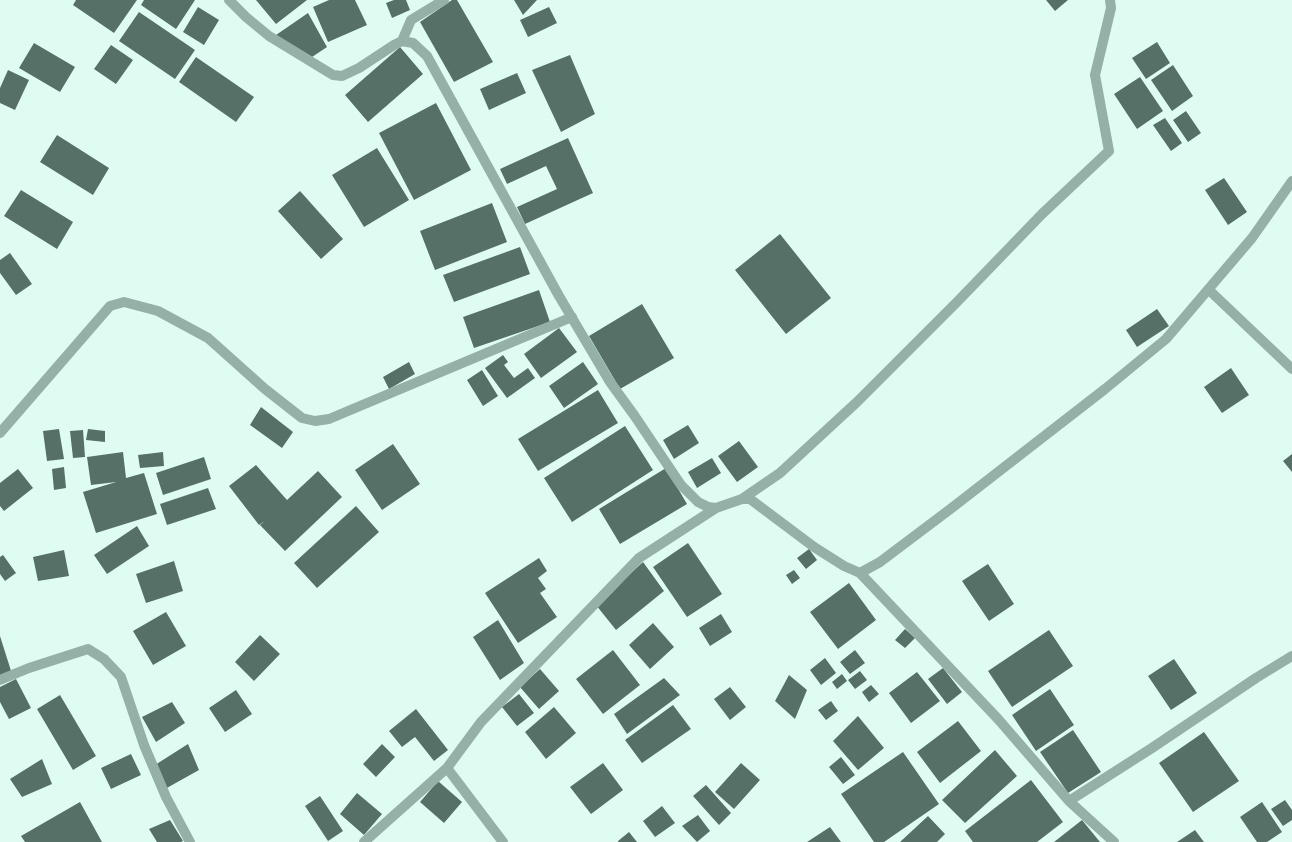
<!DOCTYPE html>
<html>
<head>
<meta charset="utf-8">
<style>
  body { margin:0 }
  canvas { display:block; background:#dffcf3 }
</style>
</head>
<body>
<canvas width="1292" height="842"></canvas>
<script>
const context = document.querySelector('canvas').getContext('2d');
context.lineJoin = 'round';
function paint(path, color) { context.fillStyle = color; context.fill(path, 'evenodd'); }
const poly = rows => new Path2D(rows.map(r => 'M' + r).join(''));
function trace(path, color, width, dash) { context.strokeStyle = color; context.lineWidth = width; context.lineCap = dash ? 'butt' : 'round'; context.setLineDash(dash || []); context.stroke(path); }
paint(poly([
  [76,0,137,0,114,33,73,5],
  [144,0,195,0,176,29,141,5],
  [256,0,307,0,276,24],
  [329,0,355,0,367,25,328,42,313,7],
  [394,0,406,0,410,10,392,18,386,3],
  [452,0,457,0,493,62,454,82,420,22],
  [514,0,537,0,523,15],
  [1046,0,1068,0,1055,11],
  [198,7,219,20,204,45,183,32],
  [549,7,557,23,528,37,520,20],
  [139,12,195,50,175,79,119,41],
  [308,13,327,47,312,57,276,35],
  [1157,42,1170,63,1146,79,1132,58],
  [34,43,75,67,60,92,19,68],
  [111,45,133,60,116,84,94,69],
  [400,47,423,74,368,122,345,95],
  [570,55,595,114,561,132,532,70],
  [196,57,254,97,236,122,179,82],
  [1173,65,1193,96,1172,111,1151,80],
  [8,70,29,80,15,110,0,103,0,88],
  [517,73,526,93,489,110,480,89],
  [1140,77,1163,111,1137,129,1114,94],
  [436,103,471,170,414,200,379,133],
  [1186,111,1201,133,1188,142,1173,120],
  [1165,118,1182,143,1171,151,1153,125],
  [57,135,109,168,93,195,40,162],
  [568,138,593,193,525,224,517,207,557,189,546,166,507,184,500,169],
  [377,148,409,200,364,227,332,175],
  [1224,178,1247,212,1228,225,1205,190],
  [21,190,73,222,57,249,4,216],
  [300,191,343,239,321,259,278,211],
  [492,203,507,242,435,270,420,231],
  [780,234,831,298,786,334,735,270],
  [520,247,530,274,454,302,443,275],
  [10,253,32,284,16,295,0,273,0,260],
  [539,290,550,322,474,348,463,317],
  [642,304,674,358,620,389,589,336],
  [1157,309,1169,326,1137,347,1126,330],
  [559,328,577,352,541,378,524,354],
  [503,355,508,362,504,365,514,378,528,368,535,378,507,398,485,368],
  [409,362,415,374,389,389,383,377],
  [583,362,598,384,564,408,549,386],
  [1231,368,1249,395,1222,413,1204,387],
  [482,370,498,396,483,406,467,380],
  [598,390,618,423,538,471,518,439],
  [261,407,293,432,282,448,250,425],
  [688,425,699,443,674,459,663,440],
  [625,426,653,470,572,522,544,478],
  [59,429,64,459,47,461,43,431],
  [88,429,105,431,105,442,86,440],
  [83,430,85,457,73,458,70,431],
  [739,441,758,467,737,482,718,456],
  [393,444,420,484,382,510,355,470],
  [123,452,126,478,144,473,157,514,96,533,83,492,116,482,91,485,87,457],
  [163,452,164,466,140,468,138,455],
  [1292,454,1292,472,1283,461],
  [204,457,211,479,163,495,156,473],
  [712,458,721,473,697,488,688,472],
  [256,465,287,500,318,471,342,497,285,551,260,525,265,521,259,525,229,486],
  [64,467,66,488,54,490,52,469],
  [666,468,687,504,620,544,599,509],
  [18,469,33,488,4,511,0,506,0,483],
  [208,488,216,509,167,525,160,504],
  [356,506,379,532,317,588,294,563],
  [137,526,149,546,107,574,94,555],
  [688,543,722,594,687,617,653,567],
  [809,549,817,560,806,569,797,558],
  [64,550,69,576,38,581,33,557],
  [3,555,16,573,5,581,0,574,0,557],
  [539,558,547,571,538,578,546,589,540,593,557,617,518,643,485,593],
  [174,561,183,591,146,603,136,574],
  [643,562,664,591,616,630,596,605],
  [988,564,1014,604,989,621,962,581],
  [794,570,800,578,792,584,786,575],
  [849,583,876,620,838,649,810,612],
  [166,612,186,646,153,665,133,631],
  [721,614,732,632,710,646,699,628],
  [498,620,524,663,500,680,473,637],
  [653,623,674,647,650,669,629,645],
  [905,629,915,638,905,648,895,640],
  [1049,630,1073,666,1012,707,988,671],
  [260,635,280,654,254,681,235,662],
  [0,636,12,674,0,677],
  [613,650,640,685,603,714,576,679],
  [855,650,865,663,850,674,840,662],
  [825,658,836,673,821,685,810,670],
  [1174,659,1197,693,1171,710,1148,676],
  [943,668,962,692,947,704,928,679],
  [540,669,559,691,539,709,520,687],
  [860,671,867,680,855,689,848,680],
  [917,672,940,701,911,723,889,693],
  [842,674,847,681,837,689,832,682],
  [789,675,807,690,795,719,775,701],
  [664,678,680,695,627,734,614,714],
  [16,679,31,708,9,719,0,702,0,687],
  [871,685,879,694,869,702,862,692],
  [730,687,746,707,730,720,714,699],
  [1050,689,1074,725,1036,751,1012,715],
  [236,690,252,714,225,732,209,708],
  [519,694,534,713,517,726,502,707],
  [60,695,96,756,73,770,37,709],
  [831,701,838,711,826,720,818,710],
  [172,702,185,723,156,742,142,717],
  [673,705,691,729,642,763,625,740],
  [554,707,576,733,546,759,525,732],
  [416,709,448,750,434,761,415,737,402,747,389,731],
  [858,716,884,748,858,770,833,741],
  [958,721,981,751,940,783,917,752],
  [1073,730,1101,772,1068,793,1040,752],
  [1204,732,1239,781,1193,812,1159,763],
  [188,744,199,770,165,789,155,765],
  [382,744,395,757,376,777,363,764],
  [995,750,1017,776,965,823,942,800],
  [903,752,939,804,884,842,874,842,841,794],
  [131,754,141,775,111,789,101,768],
  [841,757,855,775,843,784,829,767],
  [42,759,52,784,22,797,10,779],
  [603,763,623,790,591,814,570,787],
  [741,763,760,780,734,809,715,792],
  [1031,780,1063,822,1037,842,973,842,965,831],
  [438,781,462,802,444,823,420,802],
  [706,785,731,813,719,825,693,796],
  [357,793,382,814,364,835,340,814],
  [320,796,343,831,328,841,305,806],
  [1285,800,1292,810,1292,820,1283,826,1271,809],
  [80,802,102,842,25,842,21,836],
  [1262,802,1282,832,1267,842,1257,842,1240,817],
  [662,806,675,823,655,837,643,821],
  [698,815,710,831,697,842,682,826],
  [928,816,945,834,937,842,900,842],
  [170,820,183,841,181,842,157,842,149,829],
  [1082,820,1100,842,1054,842],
  [830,827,841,842,807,842],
  [1195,830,1204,842,1177,842],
  [629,832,637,842,618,842,618,841]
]), '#567068');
trace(poly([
  [229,0,246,17,269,36,333,75,342,76,359,68,394,45,402,41,413,43,427,56,559,296,610,382,634,415,681,485,698,502,708,507,716,508,742,499,750,499,814,547,844,566,860,573,880,562,953,507,1105,389,1166,339,1252,238,1292,181],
  [402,41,411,20,444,0],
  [1209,290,1292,369],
  [0,433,110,306,124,302,158,311,208,338,265,389,302,418,315,421,329,419,572,317],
  [742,499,780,473,857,402,957,302,1042,214,1109,151,1095,75,1111,8,1110,0],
  [860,573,998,719,1069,801,1114,842],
  [0,680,29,668,88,649,104,659,121,677,144,745,166,797,190,842],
  [1069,801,1152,748,1256,678,1292,656],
  [364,842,447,768],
  [503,842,447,768,481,722,639,558,716,508]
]), '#94b0a7', 10);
</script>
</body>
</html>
